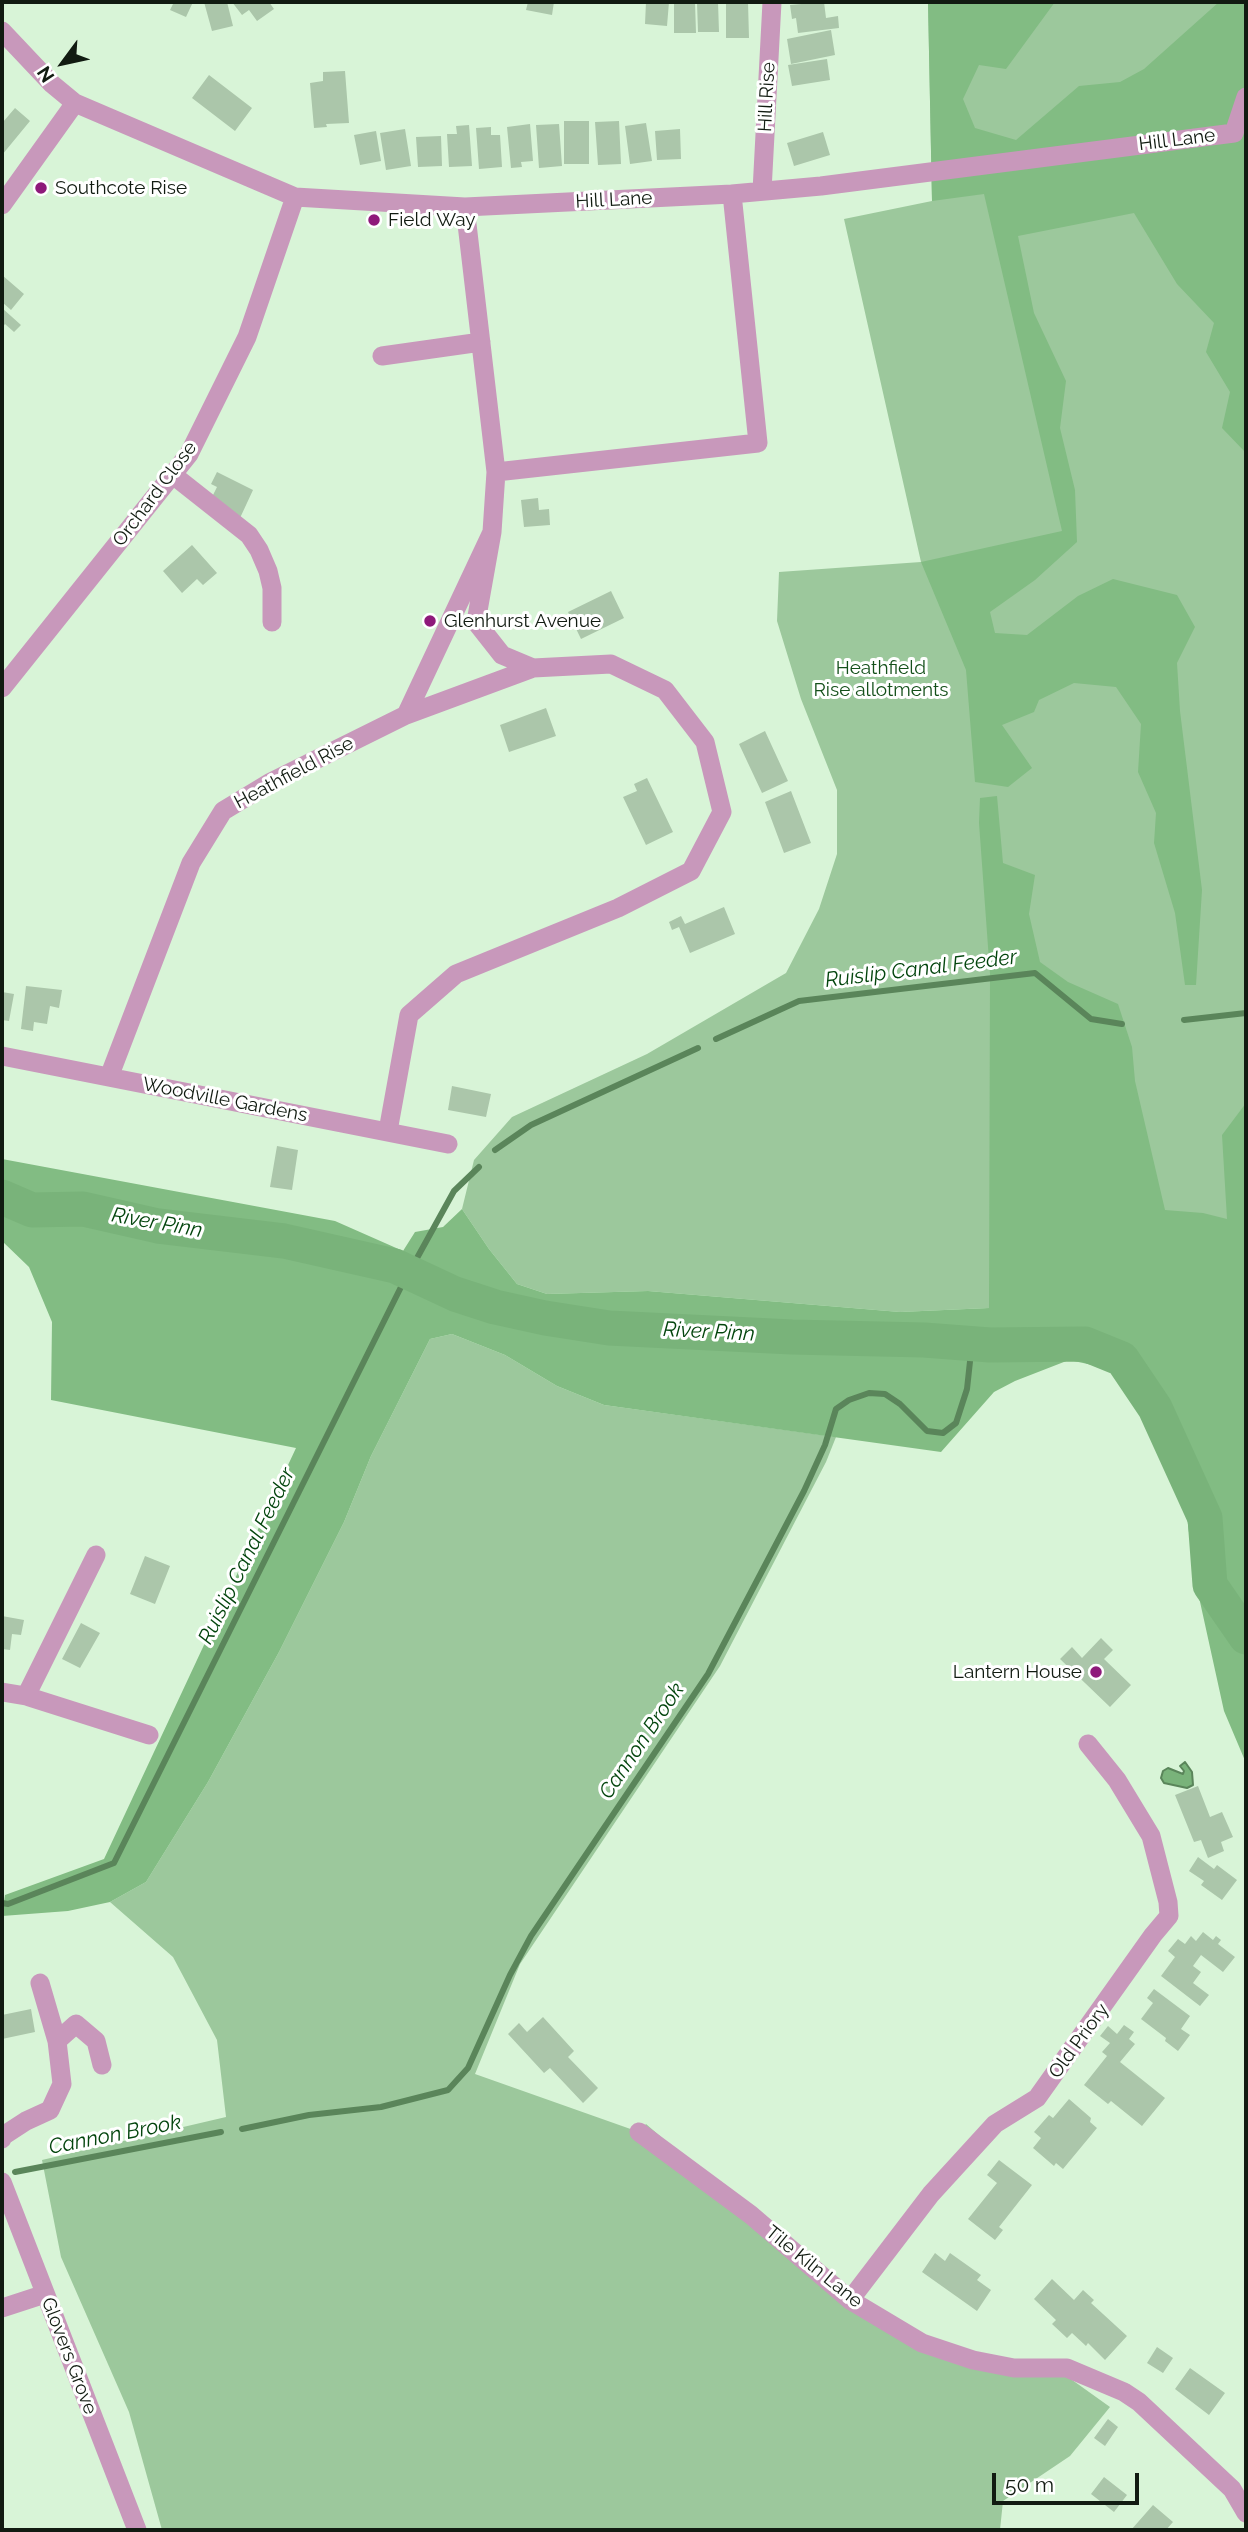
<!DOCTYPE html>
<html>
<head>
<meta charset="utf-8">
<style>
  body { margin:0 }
  #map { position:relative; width:1248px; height:2532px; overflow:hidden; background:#d8f4d7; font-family:Raleway,sans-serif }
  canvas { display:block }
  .frame { position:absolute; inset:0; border:4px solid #111b11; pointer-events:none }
  .north { position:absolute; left:28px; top:28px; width:70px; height:70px; -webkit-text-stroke:5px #fff; paint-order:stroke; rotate:237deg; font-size:19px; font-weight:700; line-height:28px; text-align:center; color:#111b11 }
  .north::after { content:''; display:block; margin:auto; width:24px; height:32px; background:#111b11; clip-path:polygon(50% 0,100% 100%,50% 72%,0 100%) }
  .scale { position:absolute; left:992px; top:2473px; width:147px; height:32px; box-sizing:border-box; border:4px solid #111b11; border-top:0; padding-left:9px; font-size:21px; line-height:24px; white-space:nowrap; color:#111b11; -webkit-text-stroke:5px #fff; paint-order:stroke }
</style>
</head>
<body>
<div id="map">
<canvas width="1248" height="2532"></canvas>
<div class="frame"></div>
<div class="north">N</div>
<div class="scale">50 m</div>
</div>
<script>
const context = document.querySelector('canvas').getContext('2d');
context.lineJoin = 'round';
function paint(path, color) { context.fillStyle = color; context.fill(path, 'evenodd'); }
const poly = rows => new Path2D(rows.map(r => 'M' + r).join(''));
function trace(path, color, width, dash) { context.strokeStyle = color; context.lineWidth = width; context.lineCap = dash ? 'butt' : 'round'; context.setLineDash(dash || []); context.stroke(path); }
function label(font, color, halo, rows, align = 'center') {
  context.font = font + ' Raleway,sans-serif'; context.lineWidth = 6; context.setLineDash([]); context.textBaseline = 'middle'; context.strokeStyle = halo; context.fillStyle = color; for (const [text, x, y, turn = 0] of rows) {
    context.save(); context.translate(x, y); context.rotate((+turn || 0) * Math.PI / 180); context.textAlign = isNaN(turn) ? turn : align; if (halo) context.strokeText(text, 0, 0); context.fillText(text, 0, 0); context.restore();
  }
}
paint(poly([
  [928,2,1246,2,1246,1452,1160,1361,989,1308,900,1312,648,1291,547,1294,517,1284,489,1249,462,1209,474,1160,512,1117,647,1054,786,973,819,909,837,854,837,790,801,699,777,621,779,572,921,562,844,219,932,201],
  [452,1334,505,1355,557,1386,604,1405,836,1437,826,1462,720,1666,520,1964,475,2074,639,2132,646,2124,829,2281,923,2350,1068,2377,1110,2407,1070,2456,1003,2501,1000,2530,162,2530,129,2412,61,2257,42,2160,226,2117,217,2040,173,1957,110,1902,146,1882,208,1782,279,1652,344,1522,371,1456,430,1339]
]), '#9cc89c');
paint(poly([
  [928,2,1055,2,1006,69,979,65,963,99,975,128,1016,140,1079,86,1120,82,1144,69,1219,2,1246,2,1246,453,1222,428,1230,392,1206,352,1214,323,1177,284,1134,213,1018,236,1034,313,1066,381,1060,428,1075,490,1077,542,1035,580,990,612,995,633,1027,635,1078,596,1113,579,1177,595,1195,627,1177,663,1180,711,1202,890,1196,985,1185,985,1175,913,1154,843,1156,813,1138,772,1141,724,1116,687,1074,683,1039,700,1034,712,1002,725,1032,768,1008,787,975,782,966,670,921,562,1062,531,984,194,932,201],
  [997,796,1003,863,1035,875,1029,914,1040,962,1068,982,1118,1004,1132,1047,1135,1081,1165,1210,1203,1213,1227,1219,1222,1135,1246,1103,1246,1763,1224,1711,1195,1579,1184,1494,1145,1427,1135,1395,1116,1370,1069,1360,1015,1381,994,1392,941,1452,604,1405,557,1386,505,1355,452,1334,430,1339,371,1456,344,1522,279,1652,208,1782,146,1882,110,1902,68,1911,2,1916,5,1895,104,1859,296,1448,51,1400,52,1322,29,1267,2,1241,2,1159,335,1221,403,1251,415,1232,443,1227,462,1209,489,1249,517,1284,547,1294,648,1291,900,1312,989,1308,990,974,979,823,980,798]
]), '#82bc83');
const water = poly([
  [1185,1762,1192,1772,1193,1785,1187,1788,1164,1783,1161,1778,1163,1771,1168,1768,1183,1774,1184,1771,1180,1766,1185,1762]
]);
paint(water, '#79b37a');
trace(water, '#5a855a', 2);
trace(poly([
  [1184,1020,1246,1013],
  [716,1039,799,1001,1035,973,1091,1019,1122,1024],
  [495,1150,531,1125,698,1048],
  [2,1903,8,1904,114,1863,401,1287,454,1191,479,1167],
  [242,2129,309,2115,381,2107,448,2090,468,2068,510,1975,531,1936,708,1674,804,1491,825,1445,836,1409,849,1400,869,1393,885,1394,900,1404,927,1431,943,1433,956,1423,967,1389,972,1343],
  [15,2172,221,2132]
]), '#5a855a', 6);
trace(poly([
  [2,1197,32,1210,83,1209,158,1226,284,1241,395,1266,455,1294,495,1307,545,1318,609,1328,792,1337,924,1340,990,1345,1085,1344,1122,1359,1155,1408,1205,1518,1210,1585,1246,1637]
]), '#79b37a', 35);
paint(poly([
  [167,2,193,2,186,17,170,10,173,4],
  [204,2,227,2,233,26,212,31],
  [232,2,269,2,274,9,257,21,249,10,242,15],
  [528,2,554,2,552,15,526,10],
  [646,2,669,2,667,26,645,24],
  [674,2,695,2,696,33,674,33],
  [697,2,718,2,719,32,698,32],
  [726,2,748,2,749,38,726,38],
  [824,2,826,18,838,16,839,28,798,33,796,18,792,19,790,5],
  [831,30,835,55,791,64,787,39],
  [827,59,830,80,792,86,788,65],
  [345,71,349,123,326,124,327,127,314,128,310,83,323,81,323,72],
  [209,75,252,108,235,131,192,98],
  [15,108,30,121,2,155,2,121,3,122],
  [564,121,589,121,589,164,564,164],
  [619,121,621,164,598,165,595,122],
  [646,123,652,161,630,164,625,126],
  [530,124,533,161,521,162,522,167,511,168,507,127],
  [559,124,562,166,539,168,536,125],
  [469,125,472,166,449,167,447,134,457,134,456,126],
  [491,127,491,135,500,135,502,167,479,169,476,128],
  [405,129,411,166,386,170,380,133],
  [680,129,681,159,657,160,655,131],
  [376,131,381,161,360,165,354,135],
  [823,132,830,155,794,166,787,143],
  [441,136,442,166,418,167,416,137],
  [2,275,24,294,11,310,2,302],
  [2,308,21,325,14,332,5,324,2,328],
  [217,472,253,490,240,518,212,497,217,487,211,484],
  [538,498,539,510,549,509,550,525,524,527,521,500],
  [192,545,217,573,203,585,197,579,182,593,163,571],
  [611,591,624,618,581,639,568,612],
  [546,708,556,736,509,752,500,725],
  [765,731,788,781,762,793,739,744],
  [647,778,673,832,646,845,623,797,637,791,634,784],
  [791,791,811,843,784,853,765,802],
  [724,907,735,934,690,953,679,927,672,930,669,922,681,916,685,924],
  [26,986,62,990,59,1008,50,1006,47,1024,34,1022,33,1031,21,1029],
  [2,992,14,994,9,1021,2,1020],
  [452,1086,491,1094,486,1117,448,1110],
  [277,1146,298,1150,292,1190,270,1187],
  [145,1556,170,1566,155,1604,130,1594],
  [2,1616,24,1620,21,1635,12,1634,10,1650,2,1649],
  [81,1623,100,1633,80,1668,62,1659],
  [1101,1638,1113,1650,1104,1659,1131,1685,1110,1707,1060,1659,1072,1647,1082,1658],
  [1198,1786,1210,1817,1222,1812,1233,1837,1221,1842,1224,1851,1208,1858,1201,1840,1194,1842,1175,1795],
  [1198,1857,1214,1869,1217,1865,1237,1880,1222,1900,1201,1885,1204,1881,1189,1871],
  [1203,1932,1213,1940,1216,1936,1221,1940,1218,1944,1235,1957,1223,1972,1201,1955,1193,1966,1201,1972,1193,1983,1209,1995,1200,2006,1161,1976,1175,1957,1168,1951,1178,1939,1185,1944,1191,1936,1196,1941],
  [1154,1989,1190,2016,1181,2029,1190,2035,1178,2051,1165,2041,1166,2038,1141,2019,1153,2003,1147,1998],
  [31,2009,35,2032,2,2039,2,2015],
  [543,2017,574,2051,568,2057,598,2088,583,2103,550,2068,544,2073,508,2034,519,2023,527,2032],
  [1124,2025,1134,2032,1129,2039,1135,2044,1120,2062,1165,2098,1142,2126,1111,2101,1108,2104,1084,2085,1107,2056,1102,2052,1110,2043,1100,2036,1108,2026,1117,2034],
  [1069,2099,1091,2118,1090,2122,1097,2128,1063,2169,1056,2163,1054,2166,1033,2148,1041,2138,1034,2132,1049,2115,1053,2118],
  [999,2160,1032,2185,999,2227,1003,2230,995,2240,968,2219,997,2183,987,2175],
  [935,2253,945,2261,950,2253,981,2275,977,2280,991,2290,977,2311,922,2272],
  [1052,2279,1074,2300,1083,2290,1094,2300,1091,2303,1127,2336,1105,2360,1088,2343,1086,2346,1072,2333,1067,2338,1052,2324,1056,2320,1034,2299],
  [1157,2347,1173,2358,1163,2373,1147,2363],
  [1190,2368,1225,2393,1209,2415,1175,2389],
  [1108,2419,1118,2427,1105,2446,1094,2438],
  [1104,2477,1127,2495,1114,2512,1091,2494],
  [1153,2505,1173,2522,1166,2530,1131,2530]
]), '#abc6aa');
trace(poly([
  [2,31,52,84,75,103,295,197,465,207,732,194,821,186,1234,133,1246,97],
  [762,191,772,2],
  [2,205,75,103],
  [465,207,496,472,492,532,476,622,502,655,533,668],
  [382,356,481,342],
  [496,472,758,443,732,194],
  [173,475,249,535,259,550,268,571,272,588,272,622],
  [2,688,189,454,247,337,295,197],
  [2,1056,448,1144],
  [109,1077,191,863,223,811,271,782,406,715,492,532],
  [388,1131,409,1015,456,974,618,908,691,871,722,812,705,742,665,690,611,664,533,668,406,715],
  [2,1692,26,1696,149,1735],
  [26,1696,96,1555],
  [57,2041,76,2024,96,2041,102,2065],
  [639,2132,751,2215,850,2300,922,2343,973,2360,1014,2368,1067,2368,1124,2392,1139,2402,1232,2489,1246,2513],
  [2,2139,3,2136,26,2121,50,2110,62,2084,57,2041,40,1983],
  [2,2182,137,2530],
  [850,2300,931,2194,995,2124,1037,2098,1153,1935,1169,1916,1168,1902,1151,1836,1117,1780,1088,1744],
  [2,2308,45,2294]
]), '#c898bb', 19);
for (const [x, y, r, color] of [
  [41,188,7,"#8e197a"],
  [374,220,7,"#8e197a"],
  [430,621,7,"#8e197a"],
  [1096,1672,7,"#8e197a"]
]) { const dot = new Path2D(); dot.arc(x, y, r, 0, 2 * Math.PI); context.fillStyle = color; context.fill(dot); trace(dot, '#fff', 2.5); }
label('19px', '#111b11', '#fff', [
  ["Hill Rise",767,97,-87],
  ["Hill Lane",1177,140,-7],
  ["Hill Lane",614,200,-3],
  ["Orchard Close",155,494,-53],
  ["Heathfield Rise",294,773,-28],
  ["Woodville Gardens",225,1100,11],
  ["Old Priory",1079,2041,-54],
  ["Tile Kiln Lane",814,2267,39],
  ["Glovers Grove",69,2356,69]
]);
label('19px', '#111b11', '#fff', [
  ["Southcote Rise",55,188],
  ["Field Way",388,220],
  ["Glenhurst Avenue",444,621],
  ["Lantern House",1082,1672,"right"]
], 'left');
label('19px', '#14501a', '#fff', [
  ["Heathfield",881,668],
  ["Rise allotments",881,690]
]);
label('italic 21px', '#03450d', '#fff', [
  ["Ruislip Canal Feeder",921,969,-7],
  ["River Pinn",157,1223,10],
  ["River Pinn",709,1332,3],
  ["Ruislip Canal Feeder",247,1556,-64],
  ["Cannon Brook",642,1741,-56],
  ["Cannon Brook",115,2135,-11]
]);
</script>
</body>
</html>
